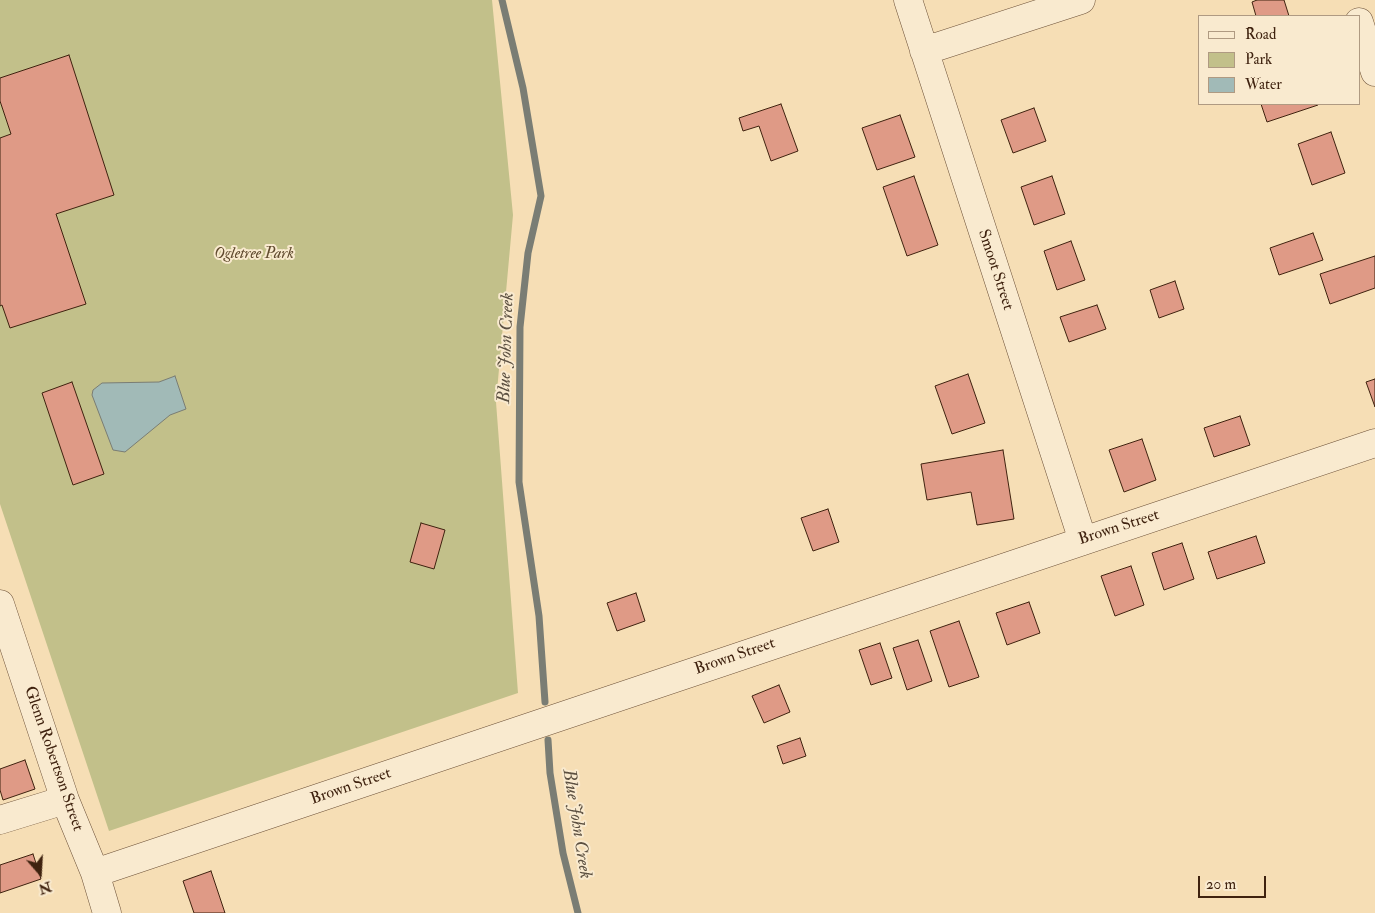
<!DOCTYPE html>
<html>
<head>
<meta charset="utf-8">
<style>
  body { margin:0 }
  #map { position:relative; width:1375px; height:913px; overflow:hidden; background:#f6deb5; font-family:"IM FELL Double Pica",serif }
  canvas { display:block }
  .legend { position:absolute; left:1198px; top:15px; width:162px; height:90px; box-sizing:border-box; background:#f9eacf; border:1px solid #af9a82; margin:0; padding:6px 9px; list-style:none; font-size:15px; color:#3f220f }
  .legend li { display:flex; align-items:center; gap:10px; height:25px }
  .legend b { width:25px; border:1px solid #af9a82 }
  .north { position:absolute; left:15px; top:848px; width:50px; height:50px; -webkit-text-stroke:4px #f9eacf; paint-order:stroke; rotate:161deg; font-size:14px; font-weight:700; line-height:20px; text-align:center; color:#3f220f }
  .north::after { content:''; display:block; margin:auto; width:18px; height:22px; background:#3f220f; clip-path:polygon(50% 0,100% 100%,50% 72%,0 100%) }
  .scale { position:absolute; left:1198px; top:876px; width:68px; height:22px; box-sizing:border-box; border:2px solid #3f220f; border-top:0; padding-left:6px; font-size:15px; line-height:18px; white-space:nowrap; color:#3f220f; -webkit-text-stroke:4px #f9eacf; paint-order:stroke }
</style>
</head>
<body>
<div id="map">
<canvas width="1375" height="913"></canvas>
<ul class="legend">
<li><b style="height:6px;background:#f9eacf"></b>Road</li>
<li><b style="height:14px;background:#c2c08a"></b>Park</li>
<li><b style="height:14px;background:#a1bab7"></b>Water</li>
</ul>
<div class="north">N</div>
<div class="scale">20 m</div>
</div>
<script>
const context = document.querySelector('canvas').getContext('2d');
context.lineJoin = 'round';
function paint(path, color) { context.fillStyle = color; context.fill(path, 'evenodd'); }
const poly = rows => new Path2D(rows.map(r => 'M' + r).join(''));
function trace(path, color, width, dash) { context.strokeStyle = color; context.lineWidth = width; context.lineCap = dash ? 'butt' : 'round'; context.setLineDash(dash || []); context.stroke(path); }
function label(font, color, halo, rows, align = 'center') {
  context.font = font + ' "IM FELL Double Pica",serif'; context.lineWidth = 4; context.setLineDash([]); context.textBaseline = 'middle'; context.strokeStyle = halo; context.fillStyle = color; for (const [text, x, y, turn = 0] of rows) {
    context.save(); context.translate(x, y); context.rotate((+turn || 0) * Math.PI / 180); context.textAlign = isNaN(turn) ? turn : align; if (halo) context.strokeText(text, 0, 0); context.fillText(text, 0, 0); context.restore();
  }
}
paint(poly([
  [0,0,492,0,513,215,496,402,518,693,109,831,0,504]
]), '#c2c08a');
const water = poly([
  [175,376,186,409,170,415,125,452,113,450,92,395,93,390,102,383,159,382,175,376]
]);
paint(water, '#a1bab7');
trace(water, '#7a7d74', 1);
trace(poly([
  [502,0,523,88,541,196,528,253,520,327,519,482,539,616,545,702],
  [548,740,550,773,563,853,578,913]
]), '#7a7d74', 7);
const building = poly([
  [1257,0,1284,0,1289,16,1256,16,1252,2,1257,0],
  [69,55,114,195,56,214,86,304,10,328,2,305,0,306,0,138,11,134,0,101,0,78,69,55],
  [781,104,798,151,771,161,759,126,743,131,739,118,781,104],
  [1261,104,1318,104,1318,105,1267,122,1261,104],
  [1034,108,1046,141,1013,153,1001,120,1034,108],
  [900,115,915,157,877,170,862,128,900,115],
  [1331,132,1345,173,1312,185,1298,144,1331,132],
  [914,176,938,245,907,256,883,187,914,176],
  [1052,176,1065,214,1034,225,1021,187,1052,176],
  [1313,233,1323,260,1279,275,1270,248,1313,233],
  [1071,241,1085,280,1057,290,1044,251,1071,241],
  [1375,256,1375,288,1330,304,1320,274,1375,256],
  [1175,281,1184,309,1159,318,1150,290,1175,281],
  [1097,305,1106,329,1069,342,1060,317,1097,305],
  [968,374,985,423,952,434,935,386,968,374],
  [1375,379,1375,407,1366,382,1375,379],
  [72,382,104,474,73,485,42,393,72,382],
  [1240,416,1250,445,1214,457,1204,428,1240,416],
  [1142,439,1156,480,1124,492,1109,450,1142,439],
  [1003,450,1014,519,977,525,971,492,927,500,921,464,1003,450],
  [828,509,839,542,813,551,801,518,828,509],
  [421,523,445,530,434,569,410,562,421,523],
  [1256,536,1265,563,1217,579,1208,552,1256,536],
  [1182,543,1194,579,1164,590,1152,553,1182,543],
  [1131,566,1144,605,1115,616,1101,576,1131,566],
  [636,593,645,621,617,631,607,603,636,593],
  [1029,602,1040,633,1007,645,996,613,1029,602],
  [959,621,979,677,949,687,930,631,959,621],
  [918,640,932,681,907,690,893,648,918,640],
  [880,643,892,678,871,685,859,650,880,643],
  [779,685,790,712,764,723,752,696,779,685],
  [800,738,806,756,783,764,777,746,800,738],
  [25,760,35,789,3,800,0,790,0,769,25,760],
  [33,854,41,879,0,893,0,865,33,854],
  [211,871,225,913,194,913,183,881,211,871]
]);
paint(building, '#df9a86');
trace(building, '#3f220f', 1);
const minor = poly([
  [908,0,1083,541],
  [1359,22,1375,72],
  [924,51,1081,0],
  [0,604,65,800,95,873,107,913],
  [0,820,65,800],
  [95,873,1375,443]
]);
trace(minor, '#6d5138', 29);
trace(minor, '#f9eacf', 28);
label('italic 16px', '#604a2e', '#f9eacf', [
  ["Ogletree Park",254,255]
]);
label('16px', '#3f220f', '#f9eacf', [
  ["Smoot Street",995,270,72],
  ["Brown Street",1119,528,-18],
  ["Brown Street",735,657,-19],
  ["Glenn Robertson Street",53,759,71],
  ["Brown Street",351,787,-19]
]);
label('italic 18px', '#5c5041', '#f9eacf', [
  ["Blue John Creek",507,348,-88],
  ["Blue John Creek",576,824,81]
]);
</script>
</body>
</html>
